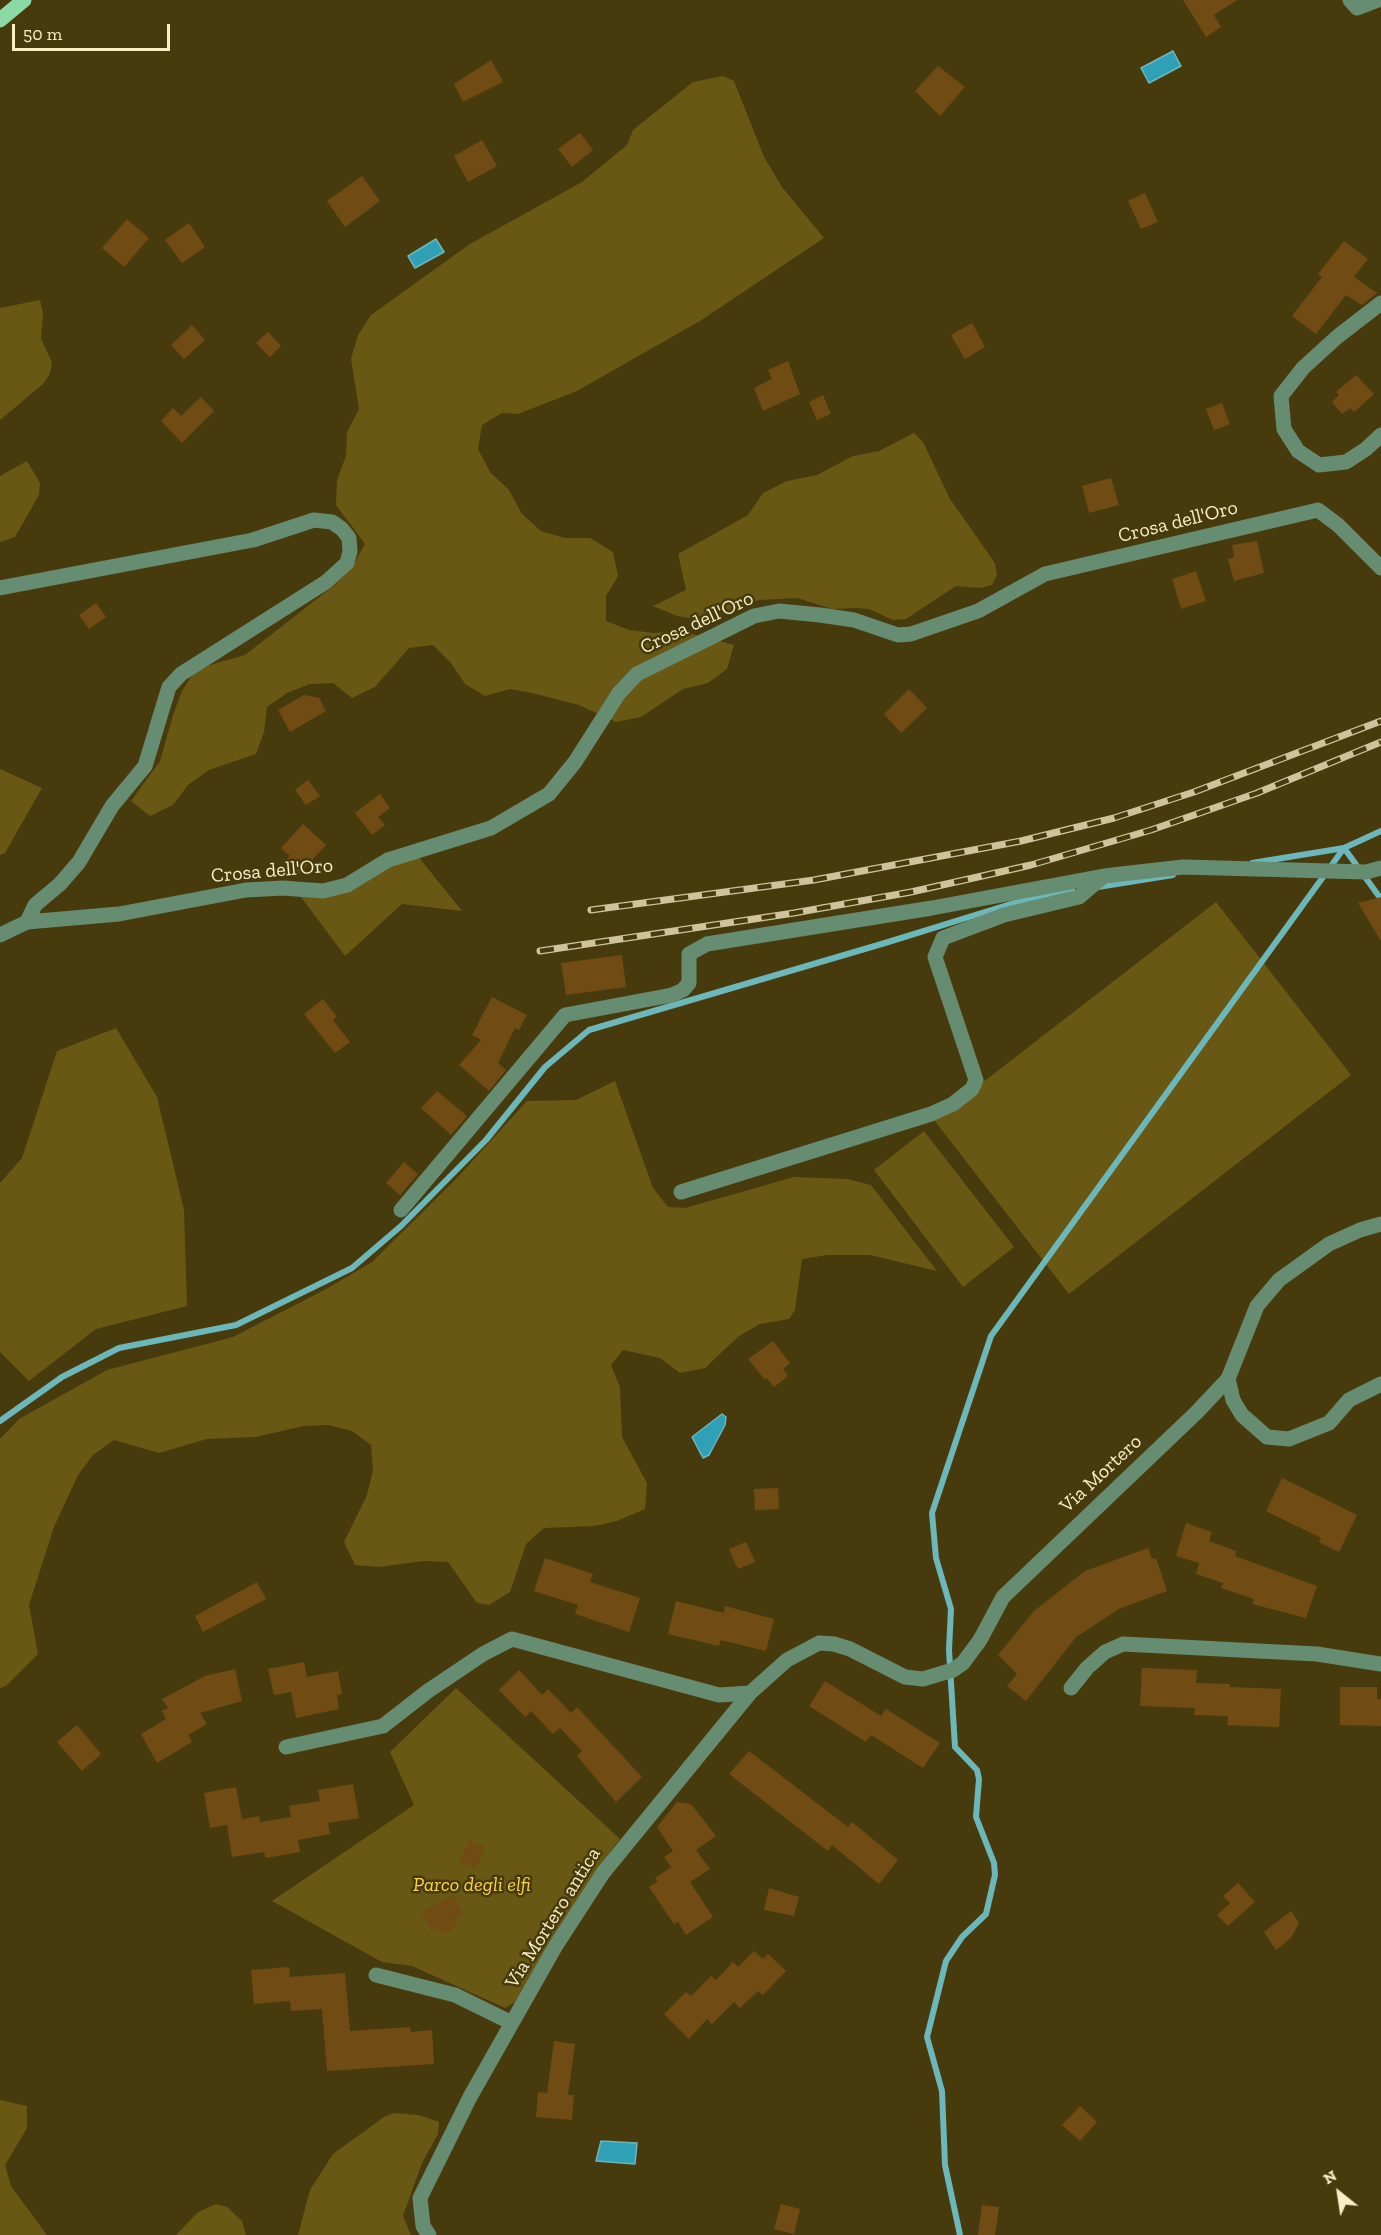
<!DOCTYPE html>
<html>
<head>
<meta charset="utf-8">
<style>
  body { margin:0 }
  #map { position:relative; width:1381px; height:2235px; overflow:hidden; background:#473b0e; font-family:"Zilla Slab",serif }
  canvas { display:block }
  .north { position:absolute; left:1309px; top:2163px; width:60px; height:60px; -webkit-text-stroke:4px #473b0e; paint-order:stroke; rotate:330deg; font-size:16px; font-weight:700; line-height:24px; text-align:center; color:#f8edc5 }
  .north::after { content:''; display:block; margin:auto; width:21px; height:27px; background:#f8edc5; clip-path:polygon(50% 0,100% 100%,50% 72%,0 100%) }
  .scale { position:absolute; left:12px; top:24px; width:158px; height:27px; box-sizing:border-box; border:3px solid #f8edc5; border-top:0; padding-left:8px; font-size:18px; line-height:21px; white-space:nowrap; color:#f8edc5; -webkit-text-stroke:4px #473b0e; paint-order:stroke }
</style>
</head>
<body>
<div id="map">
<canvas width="1381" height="2235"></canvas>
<div class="north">N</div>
<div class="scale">50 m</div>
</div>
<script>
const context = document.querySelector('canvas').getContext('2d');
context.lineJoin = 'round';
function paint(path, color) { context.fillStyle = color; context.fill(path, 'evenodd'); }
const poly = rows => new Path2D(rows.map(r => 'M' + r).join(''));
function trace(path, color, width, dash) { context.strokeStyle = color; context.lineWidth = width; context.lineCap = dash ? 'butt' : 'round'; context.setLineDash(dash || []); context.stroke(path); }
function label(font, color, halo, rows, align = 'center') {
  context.font = font + ' "Zilla Slab",serif'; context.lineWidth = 5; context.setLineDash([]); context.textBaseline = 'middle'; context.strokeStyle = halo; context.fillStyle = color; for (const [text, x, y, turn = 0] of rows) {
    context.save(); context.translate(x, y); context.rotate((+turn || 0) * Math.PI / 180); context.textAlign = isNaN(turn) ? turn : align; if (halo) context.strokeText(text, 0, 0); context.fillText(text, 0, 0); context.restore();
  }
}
paint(poly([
  [723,76,734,81,764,157,782,187,824,238,700,321,577,391,518,414,502,413,482,425,478,449,490,472,509,490,522,514,541,531,565,538,590,538,613,552,618,576,606,596,606,621,629,630,654,633,681,631,734,645,727,669,708,683,683,689,641,717,616,722,579,705,532,693,510,689,485,696,465,684,451,663,433,645,409,648,375,687,352,698,333,683,310,684,287,693,267,707,264,732,256,754,209,770,188,785,173,805,150,816,131,801,160,761,173,715,182,691,196,669,245,655,336,584,353,566,365,544,336,505,337,480,346,456,347,432,359,409,351,359,358,335,371,315,470,244,582,182,627,145,633,130,693,82],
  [40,300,43,313,41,339,52,362,50,374,43,384,0,420,0,308],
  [914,433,923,442,950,499,995,563,997,575,992,585,980,588,956,586,906,619,893,620,869,609,857,608,832,609,797,598,759,600,725,613,689,618,677,616,653,606,686,590,678,554,748,515,763,493,787,481,817,475,853,456,879,451],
  [27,461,40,483,39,495,15,537,0,542,0,476],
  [0,769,42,788,5,853,0,855],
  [417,855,462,911,402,904,345,956,298,893],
  [1216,902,1351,1075,1069,1294,934,1120],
  [116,1028,157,1097,184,1210,187,1306,96,1329,29,1381,0,1352,0,1183,22,1158,57,1051],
  [615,1081,653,1188,668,1207,685,1208,794,1177,847,1179,871,1185,937,1271,870,1255,827,1255,802,1259,795,1310,789,1319,760,1324,739,1336,705,1368,680,1373,660,1358,623,1350,611,1365,620,1387,622,1437,647,1483,645,1509,617,1521,594,1526,544,1528,526,1544,510,1592,489,1605,477,1603,448,1562,424,1561,379,1567,355,1565,344,1542,367,1495,373,1470,371,1445,352,1431,328,1425,304,1426,255,1437,207,1439,159,1453,114,1440,93,1455,78,1475,54,1527,29,1605,38,1654,6,1686,0,1688,0,1439,19,1419,107,1370,233,1337,328,1288,372,1262,456,1179,527,1101,576,1100],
  [924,1131,1014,1247,963,1287,874,1170],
  [456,1688,620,1839,593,1875,517,2001,505,2008,412,1966,382,1962,272,1901,414,1805,390,1752],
  [0,2100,27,2106,27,2128,5,2165,11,2186,47,2235,0,2235],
  [394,2113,419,2115,439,2122,438,2134,422,2163,403,2216,411,2235,298,2235,310,2190,333,2154,384,2117],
  [216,2204,227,2207,242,2221,246,2235,176,2235,198,2212]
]), '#695714');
const water = poly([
  [1173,51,1181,66,1149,83,1141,68,1173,51],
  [436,239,444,252,415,268,408,256,436,239],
  [722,1414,726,1417,725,1425,709,1455,703,1458,692,1437,722,1414],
  [601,2141,637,2143,635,2164,596,2161,601,2141]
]);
paint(water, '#2fa0b6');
trace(water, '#6bb7ba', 1.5);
trace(poly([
  [1344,848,1381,899],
  [1252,863,1344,848,1381,831],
  [1098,887,1173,875],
  [0,1421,62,1377,119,1348,236,1325,352,1268,401,1226,486,1140,545,1067,589,1030,885,943,1027,899,1073,891],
  [960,2235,945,2165,942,2091,927,2037,946,1961,962,1937,986,1914,995,1875,994,1863,976,1817,979,1779,977,1770,955,1747,949,1650,951,1609,936,1558,932,1513,991,1336,1344,848]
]), '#6bb7ba', 6);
paint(poly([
  [1183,0,1237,0,1214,15,1221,27,1206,37],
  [491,60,503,82,463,102,454,84],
  [938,66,965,87,940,116,915,91],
  [580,133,593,150,572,167,558,149],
  [482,140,497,166,468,182,454,156],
  [362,176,380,201,345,227,327,201],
  [1145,193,1158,222,1141,229,1128,201],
  [127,219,149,238,124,267,102,248],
  [189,223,205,247,182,263,165,240],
  [1344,241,1368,259,1354,277,1377,293,1362,305,1346,295,1316,334,1292,316,1322,277,1318,274],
  [972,323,985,347,965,359,951,335],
  [192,325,205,340,184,359,171,345],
  [268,332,281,346,270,357,256,343],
  [788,361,800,394,763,411,754,388,772,379,768,370],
  [1356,375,1374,394,1354,412,1350,408,1342,414,1332,402,1339,395,1336,392],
  [823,395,831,414,817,420,809,402],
  [201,397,214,411,182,443,161,421,173,408,181,416],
  [1222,403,1230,424,1214,430,1206,409],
  [1111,478,1119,505,1089,513,1082,486],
  [1257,541,1264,573,1234,581,1228,559,1234,557,1232,545],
  [1196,571,1206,601,1181,609,1172,579],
  [96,603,106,617,89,629,79,615],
  [909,689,927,708,901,733,884,714],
  [304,695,319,698,326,711,290,732,278,710],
  [308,780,320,796,306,805,295,790],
  [380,794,390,808,378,817,385,825,372,835,355,813],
  [303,824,326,845,299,874,285,861,290,856,281,848],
  [1381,897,1381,941,1358,903],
  [622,955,626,987,566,995,561,963],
  [492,997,527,1015,519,1030,515,1028,498,1063,506,1070,489,1091,459,1065,481,1040,472,1035],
  [323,999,337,1017,333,1020,350,1042,335,1053,304,1014],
  [437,1091,467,1116,451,1135,421,1108],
  [404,1162,418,1174,400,1195,386,1183],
  [773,1341,790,1363,783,1369,788,1376,774,1387,767,1378,765,1380,748,1359],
  [1282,1478,1357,1515,1339,1552,1319,1542,1321,1538,1266,1511],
  [778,1488,779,1509,755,1510,754,1489],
  [1186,1523,1212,1532,1209,1541,1236,1551,1235,1556,1317,1586,1306,1618,1252,1604,1254,1599,1221,1588,1223,1583,1196,1574,1199,1563,1176,1556],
  [746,1542,755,1562,738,1569,729,1549],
  [1148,1548,1152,1559,1156,1558,1167,1591,1119,1609,1076,1637,1026,1701,1007,1686,1017,1674,998,1655,1034,1611,1085,1571],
  [545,1558,593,1574,590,1582,640,1598,629,1632,575,1614,578,1605,534,1591],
  [257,1582,266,1599,203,1632,195,1616],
  [676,1601,724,1613,725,1606,774,1619,766,1651,721,1640,719,1646,668,1634],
  [304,1662,307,1677,338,1671,342,1694,337,1695,339,1709,296,1718,291,1692,274,1695,268,1669],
  [1142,1668,1197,1670,1196,1683,1230,1684,1230,1687,1281,1689,1279,1727,1227,1725,1228,1716,1194,1715,1195,1708,1140,1706],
  [235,1669,242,1701,200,1713,207,1724,188,1735,192,1742,157,1763,141,1734,166,1719,162,1711,168,1708,162,1699,205,1676],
  [519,1670,542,1695,548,1689,571,1713,577,1707,642,1777,616,1802,577,1756,582,1751,560,1728,553,1734,531,1711,525,1717,499,1690],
  [825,1681,881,1716,886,1709,940,1743,923,1768,871,1735,866,1742,809,1706],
  [1340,1687,1377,1687,1377,1699,1381,1699,1381,1726,1340,1725],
  [77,1725,101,1754,82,1771,57,1742],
  [749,1751,848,1827,852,1822,898,1860,879,1884,832,1845,828,1851,729,1774],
  [353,1784,359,1818,328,1823,330,1834,298,1840,300,1852,266,1858,264,1852,232,1857,227,1825,210,1828,204,1793,236,1787,242,1819,259,1816,260,1822,291,1817,289,1806,320,1801,318,1790],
  [677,1802,691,1804,716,1836,696,1850,710,1869,690,1882,713,1917,686,1935,678,1922,674,1924,649,1887,658,1881,655,1878,671,1867,664,1857,673,1851,657,1827],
  [469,1840,485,1847,476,1869,460,1862],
  [1238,1883,1255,1902,1228,1926,1217,1915,1230,1903,1223,1896],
  [769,1888,799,1897,794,1916,764,1910],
  [453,1895,463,1913,454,1918,458,1926,443,1935,438,1928,431,1931,421,1913],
  [1291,1911,1299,1923,1291,1938,1276,1950,1264,1932],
  [754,1951,763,1959,768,1954,786,1971,763,1995,758,1991,740,2008,734,2002,712,2024,707,2019,689,2039,664,2014,686,1992,691,1996,711,1976,716,1980,733,1962,738,1967],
  [289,1967,290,1977,345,1973,350,2031,410,2027,411,2032,432,2030,434,2064,327,2071,322,2009,291,2011,290,2001,254,2004,251,1970],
  [554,2041,575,2044,568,2095,574,2095,572,2120,536,2117,538,2092,547,2093],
  [1080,2106,1097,2122,1080,2141,1062,2125],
  [781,2204,800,2209,794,2234,774,2229],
  [982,2205,999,2207,995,2235,978,2235]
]), '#704c14');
trace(poly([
  [1350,0,1357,8,1378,0],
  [1381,303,1337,337,1303,368,1281,396,1284,429,1298,451,1319,465,1346,462,1366,449,1381,435],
  [0,588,253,540,314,520,332,522,342,529,349,538,350,551,347,563,326,582,181,674,169,687,145,766,112,806,79,862,60,884,35,905,27,922],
  [0,935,27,922,119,914,246,890,283,888,323,891,347,885,388,860,491,828,549,794,575,762,619,693,637,674,754,616,779,611,820,615,854,620,898,635,911,634,978,611,1045,574,1318,510,1338,525,1381,568],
  [681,1192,931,1114,953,1104,972,1089,976,1080,935,957,943,938,1004,915,1079,897,1104,876],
  [401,1210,565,1015,672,995,683,990,689,983,689,954,707,944,932,908,1104,876,1183,867,1366,872,1381,868],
  [1228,1379,1233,1400,1242,1415,1267,1437,1289,1439,1329,1423,1349,1400,1381,1384],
  [1071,1688,1087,1668,1105,1652,1123,1644,1317,1654,1381,1664],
  [286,1747,383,1726,428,1691,483,1654,512,1639,719,1695,750,1693],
  [376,1975,455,1995,512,2023],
  [429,2235,423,2226,420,2198,470,2097,555,1947,603,1873,750,1693,787,1660,819,1643,834,1644,850,1649,905,1677,923,1679,953,1670,963,1663,980,1640,1003,1597,1197,1412,1228,1379,1257,1306,1279,1280,1329,1244,1360,1230,1381,1224]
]), '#668c72', 15);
trace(poly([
  [0,20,24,0]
]), '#8bdaa5', 15);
const rail = poly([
  [591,910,814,880,1021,841,1114,818,1194,792,1381,721],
  [540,951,794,913,911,892,1031,865,1151,830,1257,793,1381,742]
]);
trace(rail, '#cec39a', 7);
trace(rail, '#473b0e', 4.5, [14]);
label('20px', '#f8edc5', '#473b0e', [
  ["Crosa dell'Oro",1178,522,-14],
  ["Crosa dell'Oro",697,623,-25],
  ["Crosa dell'Oro",272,871,-5],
  ["Via Mortero",1101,1474,-43],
  ["Via Mortero antica",553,1918,-58]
]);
label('italic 20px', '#f9d446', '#473b0e', [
  ["Parco degli elfi",472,1885]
]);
</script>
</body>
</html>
